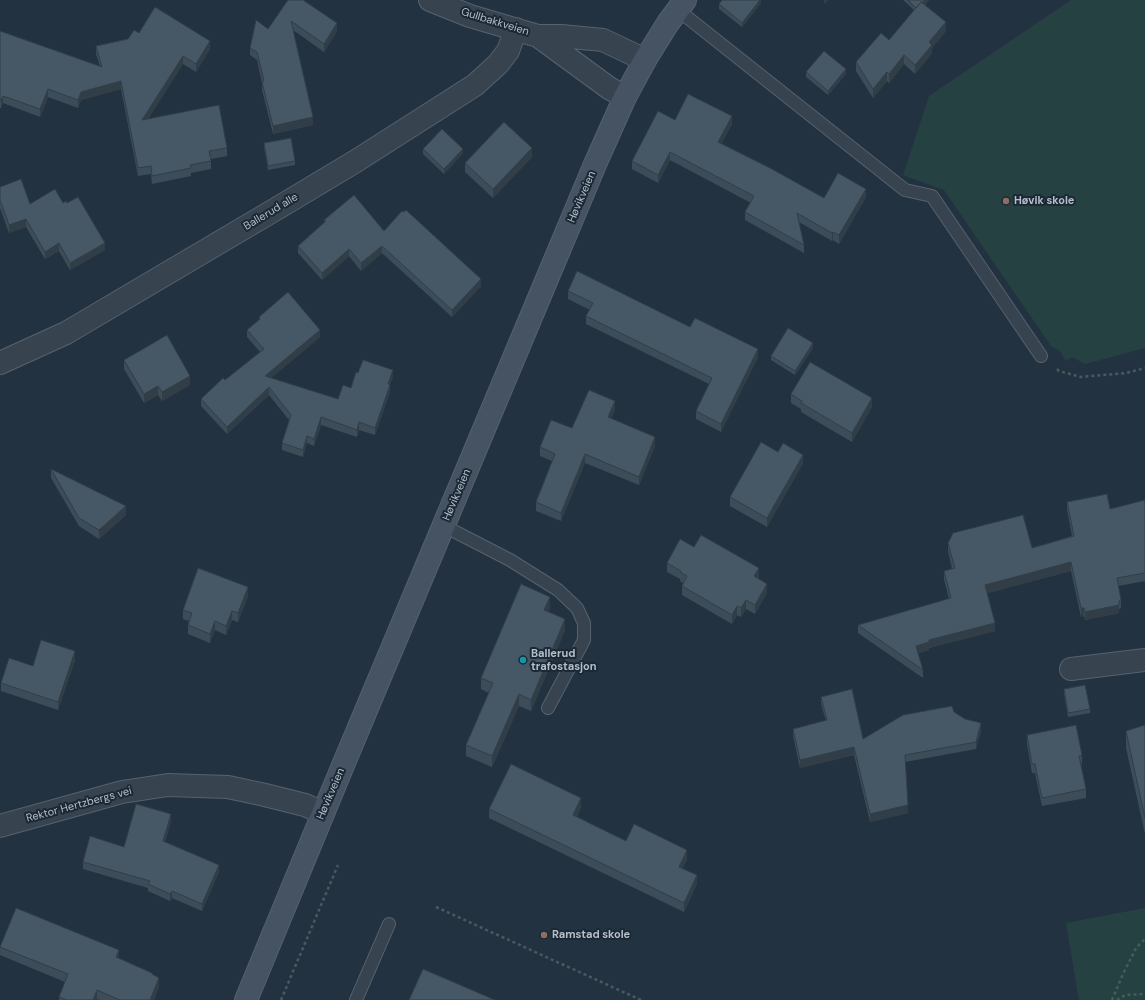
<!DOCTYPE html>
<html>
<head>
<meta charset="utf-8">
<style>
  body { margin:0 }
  canvas { display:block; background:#233240 }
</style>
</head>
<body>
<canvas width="1145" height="1000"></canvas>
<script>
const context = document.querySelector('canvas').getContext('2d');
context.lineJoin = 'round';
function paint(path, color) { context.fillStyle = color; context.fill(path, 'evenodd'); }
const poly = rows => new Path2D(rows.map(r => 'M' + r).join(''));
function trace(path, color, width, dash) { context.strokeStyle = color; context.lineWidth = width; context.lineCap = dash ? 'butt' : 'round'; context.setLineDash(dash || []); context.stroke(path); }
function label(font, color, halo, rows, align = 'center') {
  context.font = font + ' "DM Sans",sans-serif'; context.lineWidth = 4; context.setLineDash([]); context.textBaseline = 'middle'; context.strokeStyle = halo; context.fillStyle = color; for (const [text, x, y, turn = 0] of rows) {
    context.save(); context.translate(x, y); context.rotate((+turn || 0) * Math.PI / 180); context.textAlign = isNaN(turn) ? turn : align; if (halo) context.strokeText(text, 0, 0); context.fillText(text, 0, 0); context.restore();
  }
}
paint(poly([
  [1071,0,1145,0,1145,348,1085,364,1072,357,1066,361,1060,351,1051,346,944,190,903,175,929,96],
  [1145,908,1145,1000,1079,1000,1066,923]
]), '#254141');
const lane = poly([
  [678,10,905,190,932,196,1041,356],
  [444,526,510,560,558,590,577,608,584,623,584,640,548,708],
  [356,1000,389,924]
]);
const street = poly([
  [430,0,470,16,538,36,561,36,603,40,645,60],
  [538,36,609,88,625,97],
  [0,363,66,333,276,209,356,161,475,85,498,64,508,51,516,29],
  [1071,669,1145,660],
  [0,826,122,792,168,785,228,787,265,795,305,805,323,813]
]);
const secondary = poly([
  [246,1000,344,763,596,162,625,97,645,60,668,23,685,0]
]);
trace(lane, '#55626e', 14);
trace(street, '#55626e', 24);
trace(secondary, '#55626e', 24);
trace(poly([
  [1057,369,1059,371,1081,377,1126,373,1145,368],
  [436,907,641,1000],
  [281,1000,338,865],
  [1112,1000,1123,974,1136,948,1145,939],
  [1117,1000,1125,995,1145,994]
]), '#435d5d', 2.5, [3, 3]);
trace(lane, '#374450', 12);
trace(street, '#374450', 22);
trace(secondary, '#455363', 22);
paint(poly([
  [288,0,337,31,324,52,293,30,313,125,273,134,262,90,262,83,257,60,250,55,250,48,268,29],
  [761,0,761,3,742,27,719,9,719,4],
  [903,0,929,0,925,5,946,31,932,48,932,53,915,74,904,64,889,83,887,81,873,98,856,71,856,62,889,40,914,10],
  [0,31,100,66,96,54,96,46,128,39,139,33,210,49,196,72,183,64,148,119,227,148,227,156,211,159,211,169,191,173,191,176,152,184,151,174,138,176,121,89,81,100,78,108,48,97,40,117,3,103,1,108,0,108],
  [806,72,846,74,828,95,806,77],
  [675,120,732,124,721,144,824,198,866,197,839,244,833,240,832,241,799,222,804,245,804,253,745,220,745,212,751,203,670,160,658,183,632,169,632,161],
  [264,143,295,161,295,165,268,170,264,147],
  [423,149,463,153,444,174,423,154],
  [532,157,493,198,465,172,465,163],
  [0,187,30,204,67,203,105,250,70,270,59,251,45,259,26,227,9,233,0,208],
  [324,220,384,231,481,286,452,317,382,253,361,271,349,256,322,280,298,253,298,246,324,223],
  [568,291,690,327,758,357,721,432,696,419,696,411,709,384,586,324,586,316,590,310,568,299],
  [259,317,320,337,271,378,338,399,351,388,358,373,393,377,390,385,390,392,375,435,359,430,357,437,321,425,314,446,307,443,303,457,282,450,282,443,289,420,269,395,227,434,201,406,201,399,260,352,247,337,247,330,259,320],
  [813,348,795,375,771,360,771,356],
  [124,360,190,385,162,401,158,395,144,403,124,369],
  [791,394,872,407,852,442,801,412,801,409,791,403],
  [615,410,611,418,655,446,639,485,585,463,561,521,536,511,536,502,552,461,540,456,540,447,572,428],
  [778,452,803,463,767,527,730,506,730,497],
  [51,469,126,515,99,539,79,526,51,478],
  [1145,500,1145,581,1118,586,1121,600,1121,608,1119,609,1119,613,1085,620,1084,616,1081,617,1071,571,987,593,995,631,929,648,929,650,918,653,923,670,923,678,858,633,858,625,949,599,944,579,944,571,952,569,948,551,948,543,1032,548,1072,536,1067,510,1067,502,1110,509],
  [694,547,759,577,758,579,767,593,755,614,746,609,741,617,737,615,732,624,682,595,682,586,683,583,680,581,680,579,667,572,667,563],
  [248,596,238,622,232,620,226,635,215,630,210,643,188,634,188,625,189,621,183,619,183,610],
  [550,608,548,611,565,630,531,711,519,706,492,767,466,756,466,745,489,693,481,689,481,678],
  [75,660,58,710,1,691,1,683,33,666],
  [1064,689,1090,709,1090,713,1068,717,1064,694],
  [821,697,863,739,954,712,981,731,976,749,905,762,908,813,870,822,854,755,800,768,793,736,793,729,826,721,821,704],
  [1145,725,1145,834,1126,748,1126,731],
  [1027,735,1082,755,1082,764,1081,764,1086,789,1086,798,1042,806,1035,773,1032,773,1027,744],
  [581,807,577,817,626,841,687,859,682,869,697,884,684,912,489,818,489,809],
  [171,821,165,842,219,872,202,911,172,898,170,901,148,891,148,888,83,869,83,862,124,847],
  [0,947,119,959,152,975,159,986,154,1000,100,1000,97,999,96,1000,59,1000,59,997,65,982,0,955]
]), '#3c4c58');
paint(poly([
  [760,0,761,0,761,3,742,27,742,23],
  [824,0,829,0,824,4],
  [925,0,929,0,917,13,917,8],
  [946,22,946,31,932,48,932,53,915,74,915,65,929,42],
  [337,23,337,31,324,52,324,44],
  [210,41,210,49,196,72,196,64],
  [904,55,904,64,889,83,889,74],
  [183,56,183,64,142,128,142,120],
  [846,69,846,74,828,95,828,91],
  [887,72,887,81,873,98,873,89],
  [121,81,121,89,81,100,78,108,78,100,81,92],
  [48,89,48,97,40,117,40,109],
  [3,96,3,103,1,108,1,100],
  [732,116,732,124,718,151,718,142],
  [313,117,313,125,273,134,273,126],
  [532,148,532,157,493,198,493,189],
  [463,149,463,153,444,174,444,169],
  [670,152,670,160,658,183,658,175],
  [866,189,866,197,839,244,839,235],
  [26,219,26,227,9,233,9,225],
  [833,232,833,240,832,241,832,233],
  [59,243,59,251,45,259,45,252],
  [105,243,105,250,70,270,70,263],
  [382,246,382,253,361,271,361,263],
  [349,249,349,256,322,280,322,273],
  [481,279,481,286,452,317,452,310],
  [320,330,320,337,265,383,265,376],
  [813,343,813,348,795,375,795,371],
  [758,349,758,357,721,432,721,424],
  [393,370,393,377,390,385,390,392,375,435,375,428],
  [190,376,190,385,162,401,162,392],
  [158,386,158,395,144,403,144,394],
  [269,387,269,395,227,434,227,427],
  [872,398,872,407,852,442,852,433],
  [615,401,615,410,608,425,608,417],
  [321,417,321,425,314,446,314,439],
  [359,422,359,430,357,437,357,430],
  [307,436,307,443,303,457,303,450],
  [655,437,655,446,639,485,639,477],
  [585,454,585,463,561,521,561,513],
  [803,455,803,463,767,527,767,518],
  [126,506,126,515,99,539,99,530],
  [1071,562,1071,571,985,594,985,585],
  [759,568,759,577,754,585,754,576],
  [767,584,767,593,755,614,755,605],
  [248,587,248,596,238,622,238,613],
  [550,597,550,608,544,621,544,610],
  [746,600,746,609,741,617,741,608],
  [1119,605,1119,613,1085,620,1085,612],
  [737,606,737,615,732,624,732,615],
  [1081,608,1084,608,1084,616,1081,617],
  [232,611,232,620,226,635,226,626],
  [565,619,565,630,531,711,531,700],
  [215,621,215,630,210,643,210,634],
  [995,623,995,631,929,648,929,650,916,654,916,646,929,640],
  [75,651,75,660,58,710,58,702],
  [519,694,519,706,492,767,492,756],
  [981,723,981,731,976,749,976,742],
  [854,747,854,755,800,768,800,760],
  [581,798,581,807,573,824,573,815],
  [908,805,908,813,870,822,870,814],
  [171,814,171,821,163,848,163,841],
  [687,850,687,859,679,876,679,867],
  [219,865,219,872,202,911,202,904],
  [697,875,697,884,684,912,684,903],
  [172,891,172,898,170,901,170,894],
  [119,950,119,958,116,957],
  [159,978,159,986,154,1000,150,1000],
  [97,990,97,999,96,1000,93,1000]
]), '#313e47');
const building = poly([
  [288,0,303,0,337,23,324,44,291,21,313,117,273,126,262,82,264,81,257,52,250,48,256,20,268,29,288,0],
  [722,0,760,0,742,23,719,4,722,0],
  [908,0,925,0,922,3,921,2,916,8,908,0],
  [921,2,946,22,929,42,932,45,915,65,904,55,889,74,887,72,873,89,856,62,881,33,889,40,921,2],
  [155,7,210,41,196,64,183,56,142,120,219,105,227,148,209,151,211,161,190,165,191,168,152,176,151,166,138,168,121,81,81,92,78,100,48,89,40,109,3,96,1,100,0,100,0,31,102,67,96,46,128,39,134,30,139,33,155,7],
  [824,51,846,69,828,91,806,72,824,51],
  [688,94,732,116,718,142,770,168,824,198,838,173,866,189,839,235,833,232,832,233,797,213,804,245,745,212,754,196,670,152,658,175,632,161,658,111,675,120,688,94],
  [504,122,532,148,493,189,465,163,504,122],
  [442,129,463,149,444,169,423,149,442,129],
  [291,138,295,161,268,166,264,143,291,138],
  [21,179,30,204,55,189,63,203,66,201,67,203,78,197,105,243,70,263,59,243,45,252,26,219,9,225,0,200,0,187,21,179],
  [354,195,384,231,402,211,404,212,406,210,481,279,452,310,382,246,361,263,349,249,322,273,298,246,326,221,324,220,354,195],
  [577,271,690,327,695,318,758,349,721,424,696,411,712,378,586,316,593,303,568,291,577,271],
  [288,292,320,330,265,376,338,399,343,385,351,388,356,372,358,373,363,360,393,370,388,384,390,385,375,428,359,422,357,430,321,417,314,439,307,436,303,450,282,443,291,415,269,387,227,427,201,399,223,378,225,380,264,349,247,330,260,319,259,317,288,292],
  [788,328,813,343,795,371,771,356,788,328],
  [167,335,190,376,162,392,158,386,144,394,124,360,167,335],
  [810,362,872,398,852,433,801,403,802,401,791,394,810,362],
  [589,390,615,401,608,417,655,437,639,477,585,454,561,513,536,502,555,454,540,447,551,420,572,428,589,390],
  [761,442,778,452,783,443,803,455,767,518,730,497,761,442],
  [51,469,126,506,99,530,79,518,51,469],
  [1107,494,1110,509,1145,500,1145,573,1117,578,1121,600,1119,601,1119,605,1085,612,1084,608,1081,608,1071,562,985,585,995,623,929,640,929,642,916,646,923,670,858,625,951,598,944,571,955,568,948,543,953,533,1023,515,1032,548,1074,536,1067,502,1107,494],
  [701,535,759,568,754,576,767,584,755,605,746,600,741,608,737,606,732,615,682,586,687,576,680,572,681,571,667,563,680,539,694,547,701,535],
  [198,568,248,587,238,613,232,611,226,626,215,621,210,634,188,625,192,613,183,610,198,568],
  [521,584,550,597,544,610,565,619,531,700,519,694,492,756,466,745,493,683,481,678,521,584],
  [41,640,75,651,58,702,1,683,9,658,33,666,41,640],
  [1085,685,1090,709,1068,713,1064,689,1085,685],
  [852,689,863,739,903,715,952,706,954,712,965,719,981,723,976,742,905,755,908,805,870,814,854,747,800,760,793,729,827,720,821,697,852,689],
  [1076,725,1082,755,1079,756,1086,789,1042,798,1035,764,1032,764,1027,735,1076,725],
  [1145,725,1145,818,1126,731,1145,725],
  [511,764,581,798,573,815,626,841,634,824,687,850,679,867,697,875,684,903,489,809,511,764],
  [136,804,171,814,163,841,219,865,202,904,172,891,170,894,148,884,150,881,83,862,90,836,124,847,136,804],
  [16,908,119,950,116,957,152,973,152,974,159,978,150,1000,120,1000,97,990,93,1000,66,1000,59,997,68,974,0,947,16,908],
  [423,969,495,1000,409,1000,423,969]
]);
paint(building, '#465866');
trace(building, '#313e47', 1);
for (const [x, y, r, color] of [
  [1006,201,4,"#8d6e63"],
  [523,660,4,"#0f9aa8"],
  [544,935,4,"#8d6e63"]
]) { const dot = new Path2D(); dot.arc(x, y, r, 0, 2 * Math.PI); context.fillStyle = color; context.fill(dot); trace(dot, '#1c2935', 1.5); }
label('11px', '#b3bfcb', '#1c2935', [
  ["Gullbakkveien",495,22,17],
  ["Høvikveien",582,197,-67],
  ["Ballerud alle",271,212,-31],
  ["Høvikveien",457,495,-67],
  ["Høvikveien",331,794,-67],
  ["Rektor Hertzbergs vei",79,805,-15]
]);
label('bold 11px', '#b3bfcb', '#1c2935', [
  ["Høvik skole",1014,201],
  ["Ballerud",531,654],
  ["trafostasjon",531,667],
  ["Ramstad skole",552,935]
], 'left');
</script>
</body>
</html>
